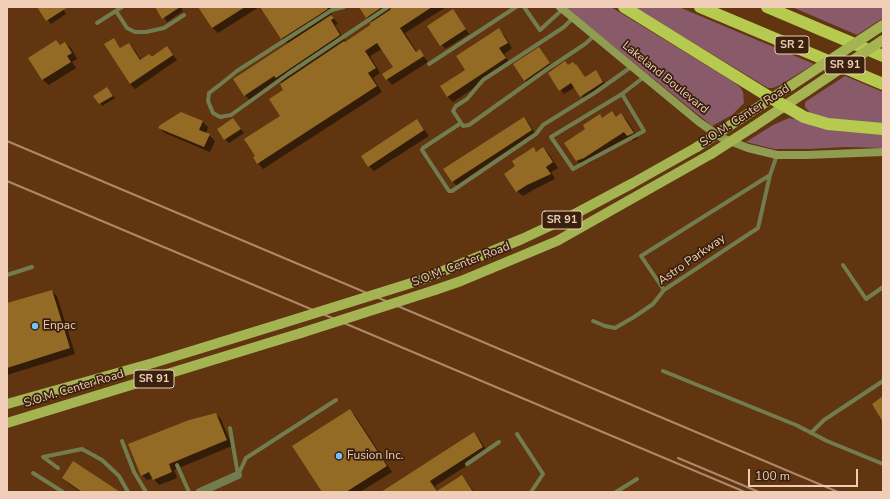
<!DOCTYPE html>
<html>
<head>
<meta charset="utf-8">
<style>
  body { margin:0 }
  #map { position:relative; width:890px; height:499px; overflow:hidden; background:#60350f; font-family:"Nunito Sans",sans-serif }
  canvas { display:block }
  .frame { position:absolute; inset:0; border:8px solid #efcdb6; pointer-events:none }
  .scale { position:absolute; left:748px; top:469px; width:110px; height:18px; box-sizing:border-box; border:2px solid #efcdb6; border-top:0; padding-left:5px; font-size:12px; line-height:14px; white-space:nowrap; color:#efcdb6; -webkit-text-stroke:3px #3a210d; paint-order:stroke }
</style>
</head>
<body>
<div id="map">
<canvas width="890" height="499"></canvas>
<div class="frame"></div>
<div class="scale">100 m</div>
</div>
<script>
const context = document.querySelector('canvas').getContext('2d');
context.lineJoin = 'round';
function paint(path, color) { context.fillStyle = color; context.fill(path, 'evenodd'); }
const poly = rows => new Path2D(rows.map(r => 'M' + r).join(''));
function trace(path, color, width, dash) { context.strokeStyle = color; context.lineWidth = width; context.lineCap = dash ? 'butt' : 'round'; context.setLineDash(dash || []); context.stroke(path); }
function label(font, color, halo, rows, align = 'center') {
  context.font = font + ' "Nunito Sans",sans-serif'; context.lineWidth = 3.5; context.setLineDash([]); context.textBaseline = 'middle'; context.strokeStyle = halo; context.fillStyle = color; for (const [text, x, y, turn = 0] of rows) {
    context.save(); context.translate(x, y); context.rotate((+turn || 0) * Math.PI / 180); context.textAlign = isNaN(turn) ? turn : align; if (halo) context.strokeText(text, 0, 0); context.fillText(text, 0, 0); context.restore();
  }
}
paint(poly([
  [565,7,611,7,732,81,740,87,743,92,744,103,732,115,712,126],
  [634,7,679,7,814,64,780,85,773,88,768,88],
  [792,7,883,7,883,18,857,35],
  [845,76,883,92,883,125,847,124,810,113,805,107,805,102],
  [789,118,883,134,883,148,845,147,809,149,774,149,746,142,773,125]
]), '#885a6a');
paint(poly([
  [38,7,62,7,66,14,51,24],
  [156,7,181,7,183,11,167,22],
  [200,7,259,7,218,33,213,28],
  [261,7,339,7,331,13,332,15,331,15,338,24,335,25,346,42,373,23,367,17,360,7,446,7,405,33,417,52,419,51,428,62,392,85,383,74,394,67,382,49,370,56,380,73,373,78,382,92,263,169,254,158,282,116,285,90,282,84,280,81,250,100,245,95,288,44,282,38],
  [456,15,469,34,445,49,429,26],
  [498,30,504,35,512,48,504,54,510,64,453,102,447,96],
  [114,39,121,49,129,44,134,49,141,60,153,57,167,48,177,60,135,89,130,84],
  [56,41,61,46,65,43,71,48,77,59,72,62,76,68,49,85,43,80,29,58],
  [539,49,553,68,529,84,525,80],
  [569,66,576,66,586,78,596,72,607,86,585,100,575,87,564,94,549,73],
  [107,88,115,98,102,106,95,96],
  [181,113,203,122,208,127,206,134,209,135,215,141,210,152,165,133,159,128],
  [621,115,627,120,638,138,633,141,630,137,590,163,582,166,577,161,565,143],
  [524,118,529,124,537,136,458,187,453,182,445,169],
  [233,119,244,133,229,143,225,139],
  [417,120,429,136,374,171,369,166],
  [543,148,549,154,558,168,551,172,555,179,533,190,523,196,517,191,517,167,533,149,537,152],
  [51,291,57,296,75,354,7,375,7,304],
  [350,410,355,415,392,472,360,492,323,492],
  [216,414,221,419,232,446,174,470,177,478,159,485,153,478,147,480,142,475],
  [474,433,479,439,488,452,435,486,438,492,462,476,467,482,474,492,383,492],
  [63,478,118,492,81,492,69,484]
]), '#0007');
paint(poly([
  [37,7,68,7,46,21],
  [155,7,180,7,162,19],
  [198,7,245,7,212,28],
  [260,7,326,7,328,9,281,39],
  [359,7,382,7,366,18],
  [391,7,432,7,400,28,416,52,420,49,424,56,386,80,382,74,393,67,377,43,365,51,376,68,368,73,377,86,257,164,253,157,255,156,244,139,280,116,269,99,283,90,280,84,344,41,345,42,370,25,370,23,390,10],
  [453,9,466,29,440,46,427,26],
  [331,15,334,18,331,20,340,35,276,78,274,76,244,96,233,79],
  [499,28,508,43,499,48,506,58,447,97,440,86,465,70,456,56],
  [114,38,120,48,129,43,140,60,149,54,151,56,153,56,167,46,173,55,130,84,104,44],
  [56,40,60,45,65,42,72,53,67,56,71,62,42,80,28,58],
  [539,47,550,63,524,81,513,64],
  [565,61,568,65,573,62,575,65,576,64,585,77,596,70,603,82,580,97,571,83,559,91,548,73],
  [107,87,113,96,99,104,93,96],
  [612,111,616,117,621,113,634,133,627,136,624,132,584,158,576,161,564,143,585,129,583,125,600,114,602,118],
  [181,112,203,121,199,130,210,134,204,147,158,128,160,125],
  [524,117,532,130,452,182,443,169],
  [233,118,241,129,224,140,217,129],
  [417,119,424,130,368,167,361,156],
  [534,147,536,152,543,147,553,162,546,167,551,174,527,185,516,192,504,174,515,166,512,161],
  [52,290,70,348,7,368,7,303],
  [883,396,883,422,872,404],
  [350,409,387,466,346,492,322,492,292,446],
  [216,413,227,440,169,464,172,472,153,480,149,472,141,476,128,444,189,420],
  [474,432,483,447,430,481,437,491,462,475,473,492,381,492],
  [73,461,120,492,82,492,62,478]
]), '#946b25');
trace(poly([
  [344,7,332,10,237,71,222,83,209,93,208,101,213,113,220,117,231,115,288,74,388,7],
  [524,7,540,30,563,9],
  [116,11,127,28,135,32,146,32,164,28,184,15],
  [573,18,564,27,483,80,467,99,456,106,453,111,463,126,469,125,546,70,585,44,594,36],
  [97,23,122,7],
  [429,64,516,7],
  [622,94,644,131,573,169,551,137,622,94,644,77],
  [461,123,423,148,422,150,449,191,452,191,536,134,543,125,596,92,631,67],
  [843,265,866,299,883,287],
  [7,275,32,267],
  [664,290,641,256,770,175,777,155],
  [593,321,605,326,615,328,634,317,653,304,664,290,758,228,770,175],
  [663,371,796,425,827,441,883,464],
  [230,428,238,475],
  [811,433,824,420,883,381],
  [517,434,543,474,531,492],
  [122,441,134,472,146,492],
  [467,464,499,442],
  [177,465,189,492],
  [58,468,43,457,82,449,102,460,119,476,128,492],
  [33,473,63,492],
  [238,475,246,458,336,400],
  [616,492,637,479]
]), '#737c4e', 4);
trace(poly([
  [200,492,238,475]
]), '#737c4e', 8);
trace(poly([
  [560,7,699,122,722,138,748,148,777,155,807,155,883,152]
]), '#8f9c51', 8);
trace(poly([
  [737,121,792,85],
  [753,127,807,91],
  [421,280,522,239,571,216,633,183,697,147],
  [435,290,461,281,557,241,711,154],
  [7,404,153,363,280,324],
  [7,423,301,333]
]), '#a4b452', 10);
trace(poly([
  [624,7,771,98,804,117,828,124,883,129],
  [700,7,883,84],
  [767,7,883,56]
]), '#b7ca50', 12);
trace(poly([
  [7,141,838,492],
  [7,181,745,492],
  [678,458,759,492]
]), '#ae886a', 2);
trace(poly([
  [792,85,883,25],
  [807,91,883,40],
  [697,147,737,121],
  [711,154,753,127],
  [280,324,421,280],
  [301,333,435,290]
]), '#a4b452', 10);
for (const [x, y, r, color] of [
  [35,326,4,"#6fc2f4"],
  [339,456,4,"#6fc2f4"]
]) { const dot = new Path2D(); dot.arc(x, y, r, 0, 2 * Math.PI); context.fillStyle = color; context.fill(dot); trace(dot, '#3a210d', 1.5); }
for (const [x, y, w] of [
  [792,45,34],
  [845,65,40],
  [562,220,40],
  [154,379,40]
]) { const box = new Path2D(); box.roundRect(x - w / 2, y - 9, w, 18, 3); context.fillStyle = '#3a210d'; context.fill(box); trace(box, '#efcdb6', 1); }
label('bold 11px', '#efcdb6', null, [
  ["SR 2",792,45],
  ["SR 91",845,65],
  ["SR 91",562,220],
  ["SR 91",154,379]
]);
label('12px', '#efcdb6', '#3a210d', [
  ["Lakeland Boulevard",665,78,39],
  ["S.O.M. Center Road",745,116,-33],
  ["Astro Parkway",692,260,-35],
  ["S.O.M. Center Road",461,265,-21],
  ["S.O.M. Center Road",74,389,-17]
]);
label('12px', '#efcdb6', '#3a210d', [
  ["Enpac",43,326],
  ["Fusion Inc.",347,456]
], 'left');
</script>
</body>
</html>
